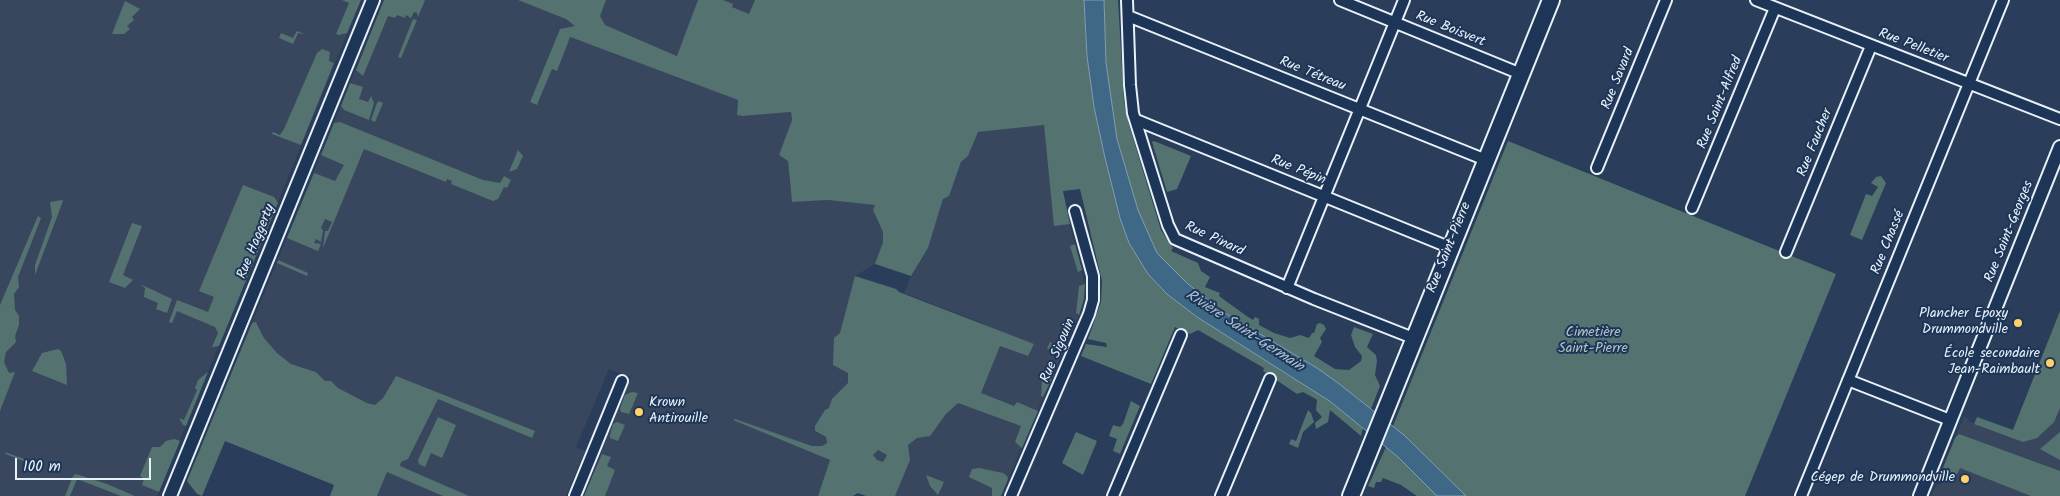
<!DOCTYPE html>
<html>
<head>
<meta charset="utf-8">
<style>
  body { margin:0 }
  #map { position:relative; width:2060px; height:496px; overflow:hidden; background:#2a3d5a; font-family:Kalam,sans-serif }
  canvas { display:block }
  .scale { position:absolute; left:15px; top:458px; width:136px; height:22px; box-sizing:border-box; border:2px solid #e8f1f8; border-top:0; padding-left:6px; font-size:15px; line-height:18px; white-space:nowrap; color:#e8f1f8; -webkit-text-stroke:4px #1d3557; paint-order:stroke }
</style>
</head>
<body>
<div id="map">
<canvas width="2060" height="496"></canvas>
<div class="scale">100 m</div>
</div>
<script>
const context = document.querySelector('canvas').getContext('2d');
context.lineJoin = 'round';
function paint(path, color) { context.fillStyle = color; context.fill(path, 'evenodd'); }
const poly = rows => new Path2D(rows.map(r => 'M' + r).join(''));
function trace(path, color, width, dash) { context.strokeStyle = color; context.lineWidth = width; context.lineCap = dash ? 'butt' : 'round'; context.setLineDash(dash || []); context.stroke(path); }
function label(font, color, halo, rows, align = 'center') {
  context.font = font + ' Kalam,sans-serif'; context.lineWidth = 4; context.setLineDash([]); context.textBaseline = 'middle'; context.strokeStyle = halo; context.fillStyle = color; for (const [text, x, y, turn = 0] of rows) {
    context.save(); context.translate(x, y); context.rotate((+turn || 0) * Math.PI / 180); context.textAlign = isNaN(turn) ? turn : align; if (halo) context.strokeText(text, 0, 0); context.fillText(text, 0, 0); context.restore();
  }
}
paint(poly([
  [0,0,361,0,157,496,0,496],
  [384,0,762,0,758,11,688,60,605,25,575,26,560,29,530,102,538,104,552,69,557,70,569,37,738,100,737,115,743,116,791,112,792,120,779,155,788,161,792,202,828,200,876,205,873,210,883,232,883,242,875,264,855,276,860,380,815,426,815,432,826,437,827,443,822,446,812,446,734,420,830,460,818,496,584,496,631,377,609,369,576,447,585,451,566,496,377,496,386,472,396,376,383,398,375,405,367,403,338,388,331,381,325,381,316,372,291,364,277,353,264,338,258,324,252,323],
  [1044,125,1085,284,1081,310,1001,496,891,496,873,455,877,450,935,428,954,405,984,324,904,293,911,276,928,248,943,199,952,186,961,162,968,156,978,132],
  [2060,311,2060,496,1931,496,1936,485,1941,484,1945,472,1943,468,1964,416,1970,422,2010,437]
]), '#39475e');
paint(poly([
  [342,0,361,0,347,33,339,35,336,34,349,3],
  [384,0,425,0,418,17,417,13,414,12,411,18,406,15,405,18,397,15,395,18,388,16,363,76,356,70],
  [518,0,606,0,600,16,605,25,677,56,698,0,723,0,733,4,732,7,749,14,755,0,1084,0,1087,56,1094,107,1105,158,1120,218,1129,243,1148,274,1167,294,1197,317,1331,402,1363,428,1361,436,1330,410,1328,422,1316,429,1315,423,1322,417,1316,410,1317,400,1314,398,1303,392,1297,394,1263,371,1264,368,1198,330,1190,334,1175,327,1151,384,1081,356,1086,344,1107,347,1106,343,1088,339,1101,302,1102,281,1080,189,1063,191,1070,224,1054,226,1044,125,978,132,968,156,961,162,949,196,943,199,928,248,911,276,875,264,883,242,883,232,873,210,875,205,828,200,792,202,788,161,779,155,792,120,791,112,743,116,737,115,738,100,570,37,557,71,552,69,537,105,530,102,560,29,575,26,566,19],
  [1104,0,1118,0,1124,102,1129,125,1161,230,1173,248,1171,251,1198,263,1201,271,1210,277,1205,287,1220,293,1219,296,1248,317,1253,320,1255,317,1259,319,1259,325,1274,333,1290,338,1300,335,1309,338,1312,333,1314,333,1317,324,1320,323,1324,325,1326,329,1320,338,1322,342,1314,356,1335,369,1349,370,1361,361,1362,356,1355,347,1351,335,1354,327,1373,334,1367,347,1376,355,1377,361,1375,375,1380,386,1371,409,1317,368,1223,312,1188,284,1157,253,1138,210,1117,139,1106,63],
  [125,1,140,9,132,17,134,20,127,26,130,29,124,34,112,34],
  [413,19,417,20,401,58,398,57],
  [297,31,305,34,298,33,293,44,279,38,281,33,293,38],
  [322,49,330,52,329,61,334,63,301,145,272,134,273,132,280,135,284,129,317,53],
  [350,83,363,87,359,99,368,102,371,96,374,103,369,120,344,110,341,106],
  [379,101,383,103,375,122,371,120,377,103],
  [340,122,483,180,500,183,504,176,511,180,507,188,504,187,498,199,493,201,451,184,452,181,447,179,446,182,364,149,323,248,325,231,328,231,332,222,325,219,321,228,323,230,321,242,316,239,314,243,321,244,318,251,287,238,314,173,335,181,344,165,321,155,334,123],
  [1154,141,1191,156,1177,189,1167,192,1152,142],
  [1508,141,1836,274,1745,496,1466,496,1393,426],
  [518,150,523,156,517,169,509,172],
  [1881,176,1886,183,1862,240,1850,235,1866,194,1872,196,1878,187,1871,183,1876,177],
  [243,185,274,197,278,203,219,346,212,347,218,333,215,327,177,311,172,323,169,322,177,300,208,312,214,297,199,291],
  [62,200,63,201,35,275,35,265,52,217,50,202],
  [38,216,41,218,18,277,19,287,14,294,15,310,19,316,19,325,15,336,16,342,6,352,4,362,9,373,15,372,0,411,0,305],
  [132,223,142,226,123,275,133,280,125,288,109,282],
  [1075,244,1082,270,1078,272,1070,246],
  [278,260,308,273,307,276,277,263],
  [855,276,896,289,899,292,1034,344,1028,356,1000,346,981,393,1014,406,1017,402,1038,411,1022,448,1015,442,1021,426,958,403,946,414,930,436,917,438,908,445,910,460,895,496,866,496,858,493,853,496,818,496,830,460,733,420,735,419,812,446,822,446,827,443,826,437,815,431,815,426,825,410,829,408,832,399,848,383,848,373,833,365,834,338,840,333],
  [878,450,887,455,883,462,877,460,873,455],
  [140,284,172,299,167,313,156,309,158,303,144,297,145,288],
  [1085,284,1084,299,1079,315,1076,313,1079,286],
  [2060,311,2060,408,2054,422,2037,438,2023,442,1974,424,1977,417,2013,430],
  [256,322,264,338,277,353,291,364,316,372,325,381,331,381,338,388,367,403,375,405,383,398,396,376,535,431,532,438,438,399,408,459,401,462,400,466,469,496,443,496,387,472,377,496,330,496,334,485,225,441,202,496,197,494,187,481,252,323],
  [1050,342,1063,351,1060,358,1056,357,1055,351,1047,349],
  [58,349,61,351,66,364,67,385,32,371,42,353],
  [208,372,186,426,183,425,179,418,184,420,197,390,195,388,198,380],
  [1051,373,1054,374,1043,397,1041,396,1042,382,1048,374],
  [632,392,638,393,629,414,621,412,620,409,625,395],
  [1131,401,1140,406,1120,454,1113,451,1117,439,1109,436,1113,425,1120,427,1123,424],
  [1308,410,1311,413,1314,422,1303,432,1298,448,1289,444,1291,439,1296,441],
  [438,417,456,425,442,458,431,453,425,467,419,464,418,460],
  [617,422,625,425,618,441,610,438,610,435,613,424],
  [1076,432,1097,441,1083,475,1062,463],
  [2060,432,2060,460,2040,449],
  [1959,434,2060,471,2060,496,2031,496,1960,468,1955,478,1945,473,1943,468,1955,438],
  [174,439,180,441,159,492,142,485,144,479,140,476,152,447,160,447,166,441],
  [1386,447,1398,457,1437,496,1417,496,1401,485,1383,478,1381,482,1376,482,1374,488,1368,486],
  [5,452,43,466,42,469,6,454],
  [602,454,611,457,607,466,615,470,605,496,584,496],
  [979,468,1003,473,1007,476,1008,479,1001,496,992,496,992,488,969,477,972,469],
  [76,474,107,484,135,496,121,496,77,479,70,496,65,496,73,476],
  [926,475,944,482,938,495,930,486]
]), '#547270');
const water = poly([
  [1084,0,1104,0,1106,63,1117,139,1138,210,1157,253,1188,284,1223,312,1317,368,1338,383,1404,435,1466,496,1437,496,1398,457,1331,402,1197,317,1167,294,1148,274,1129,243,1120,218,1105,158,1094,107,1087,56,1084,0]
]);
paint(water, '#3e6885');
trace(water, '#829fb3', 1);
const minor = poly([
  [1127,0,1130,85,1133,113,1168,225,1175,239,1314,299,1413,338],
  [1340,0,1521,74],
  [1756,0,2060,119],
  [1128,16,1486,160],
  [1136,120,1451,248],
  [1597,168,1666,0],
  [1692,208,1775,8],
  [1786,252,1871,46],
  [1287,288,1404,0],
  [1848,380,1950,420],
  [575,496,622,381],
  [1011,496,1089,314,1093,300,1093,276,1075,211],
  [1113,496,1181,335],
  [1221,496,1270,379],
  [1801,496,2003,0]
]);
const tertiary = poly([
  [170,496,373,0],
  [1920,496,2060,147]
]);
const primary = poly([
  [1351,496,1551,0]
]);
trace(minor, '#e8f1f8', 14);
trace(tertiary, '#e8f1f8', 16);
trace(primary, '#e8f1f8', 20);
trace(minor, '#1d3557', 10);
trace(tertiary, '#1d3557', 12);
trace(primary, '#1d3557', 16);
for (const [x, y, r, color] of [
  [2018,323,5,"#ffd166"],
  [2050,363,5,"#ffd166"],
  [639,412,5,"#ffd166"],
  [1965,479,5,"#ffd166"]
]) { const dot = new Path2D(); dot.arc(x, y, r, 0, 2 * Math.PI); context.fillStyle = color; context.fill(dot); trace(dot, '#1d3557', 2); }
label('14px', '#e8f1f8', '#1d3557', [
  ["Rue Boisvert",1450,30,22],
  ["Rue Pelletier",1913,47,21],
  ["Rue Tétreau",1312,75,22],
  ["Rue Savard",1619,79,-68],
  ["Rue Saint-Alfred",1721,103,-68],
  ["Rue Faucher",1816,143,-68],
  ["Rue Pépin",1298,171,22],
  ["Rue Saint-Georges",2010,232,-68],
  ["Rue Pinard",1214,240,25],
  ["Rue Haggerty",257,242,-68],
  ["Rue Chassé",1889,243,-68],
  ["Rue Saint-Pierre",1450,248,-68],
  ["Rue Sigouin",1059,351,-67]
]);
label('14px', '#e8f1f8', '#1d3557', [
  ["Plancher Epoxy",2008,315],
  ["Drummondville",2008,331],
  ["École secondaire",2040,355],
  ["Jean-Raimbault",2040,371],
  ["Krown",649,404,"left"],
  ["Antirouille",649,420,"left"],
  ["Cégep de Drummondville",1955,479]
], 'right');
label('14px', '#b4c5c8', '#1d3557', [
  ["Cimetière",1593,334],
  ["Saint-Pierre",1593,350]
]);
label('italic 15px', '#acc1d0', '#1d3557', [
  ["Rivière Saint-Germain",1244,332,33]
]);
</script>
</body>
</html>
